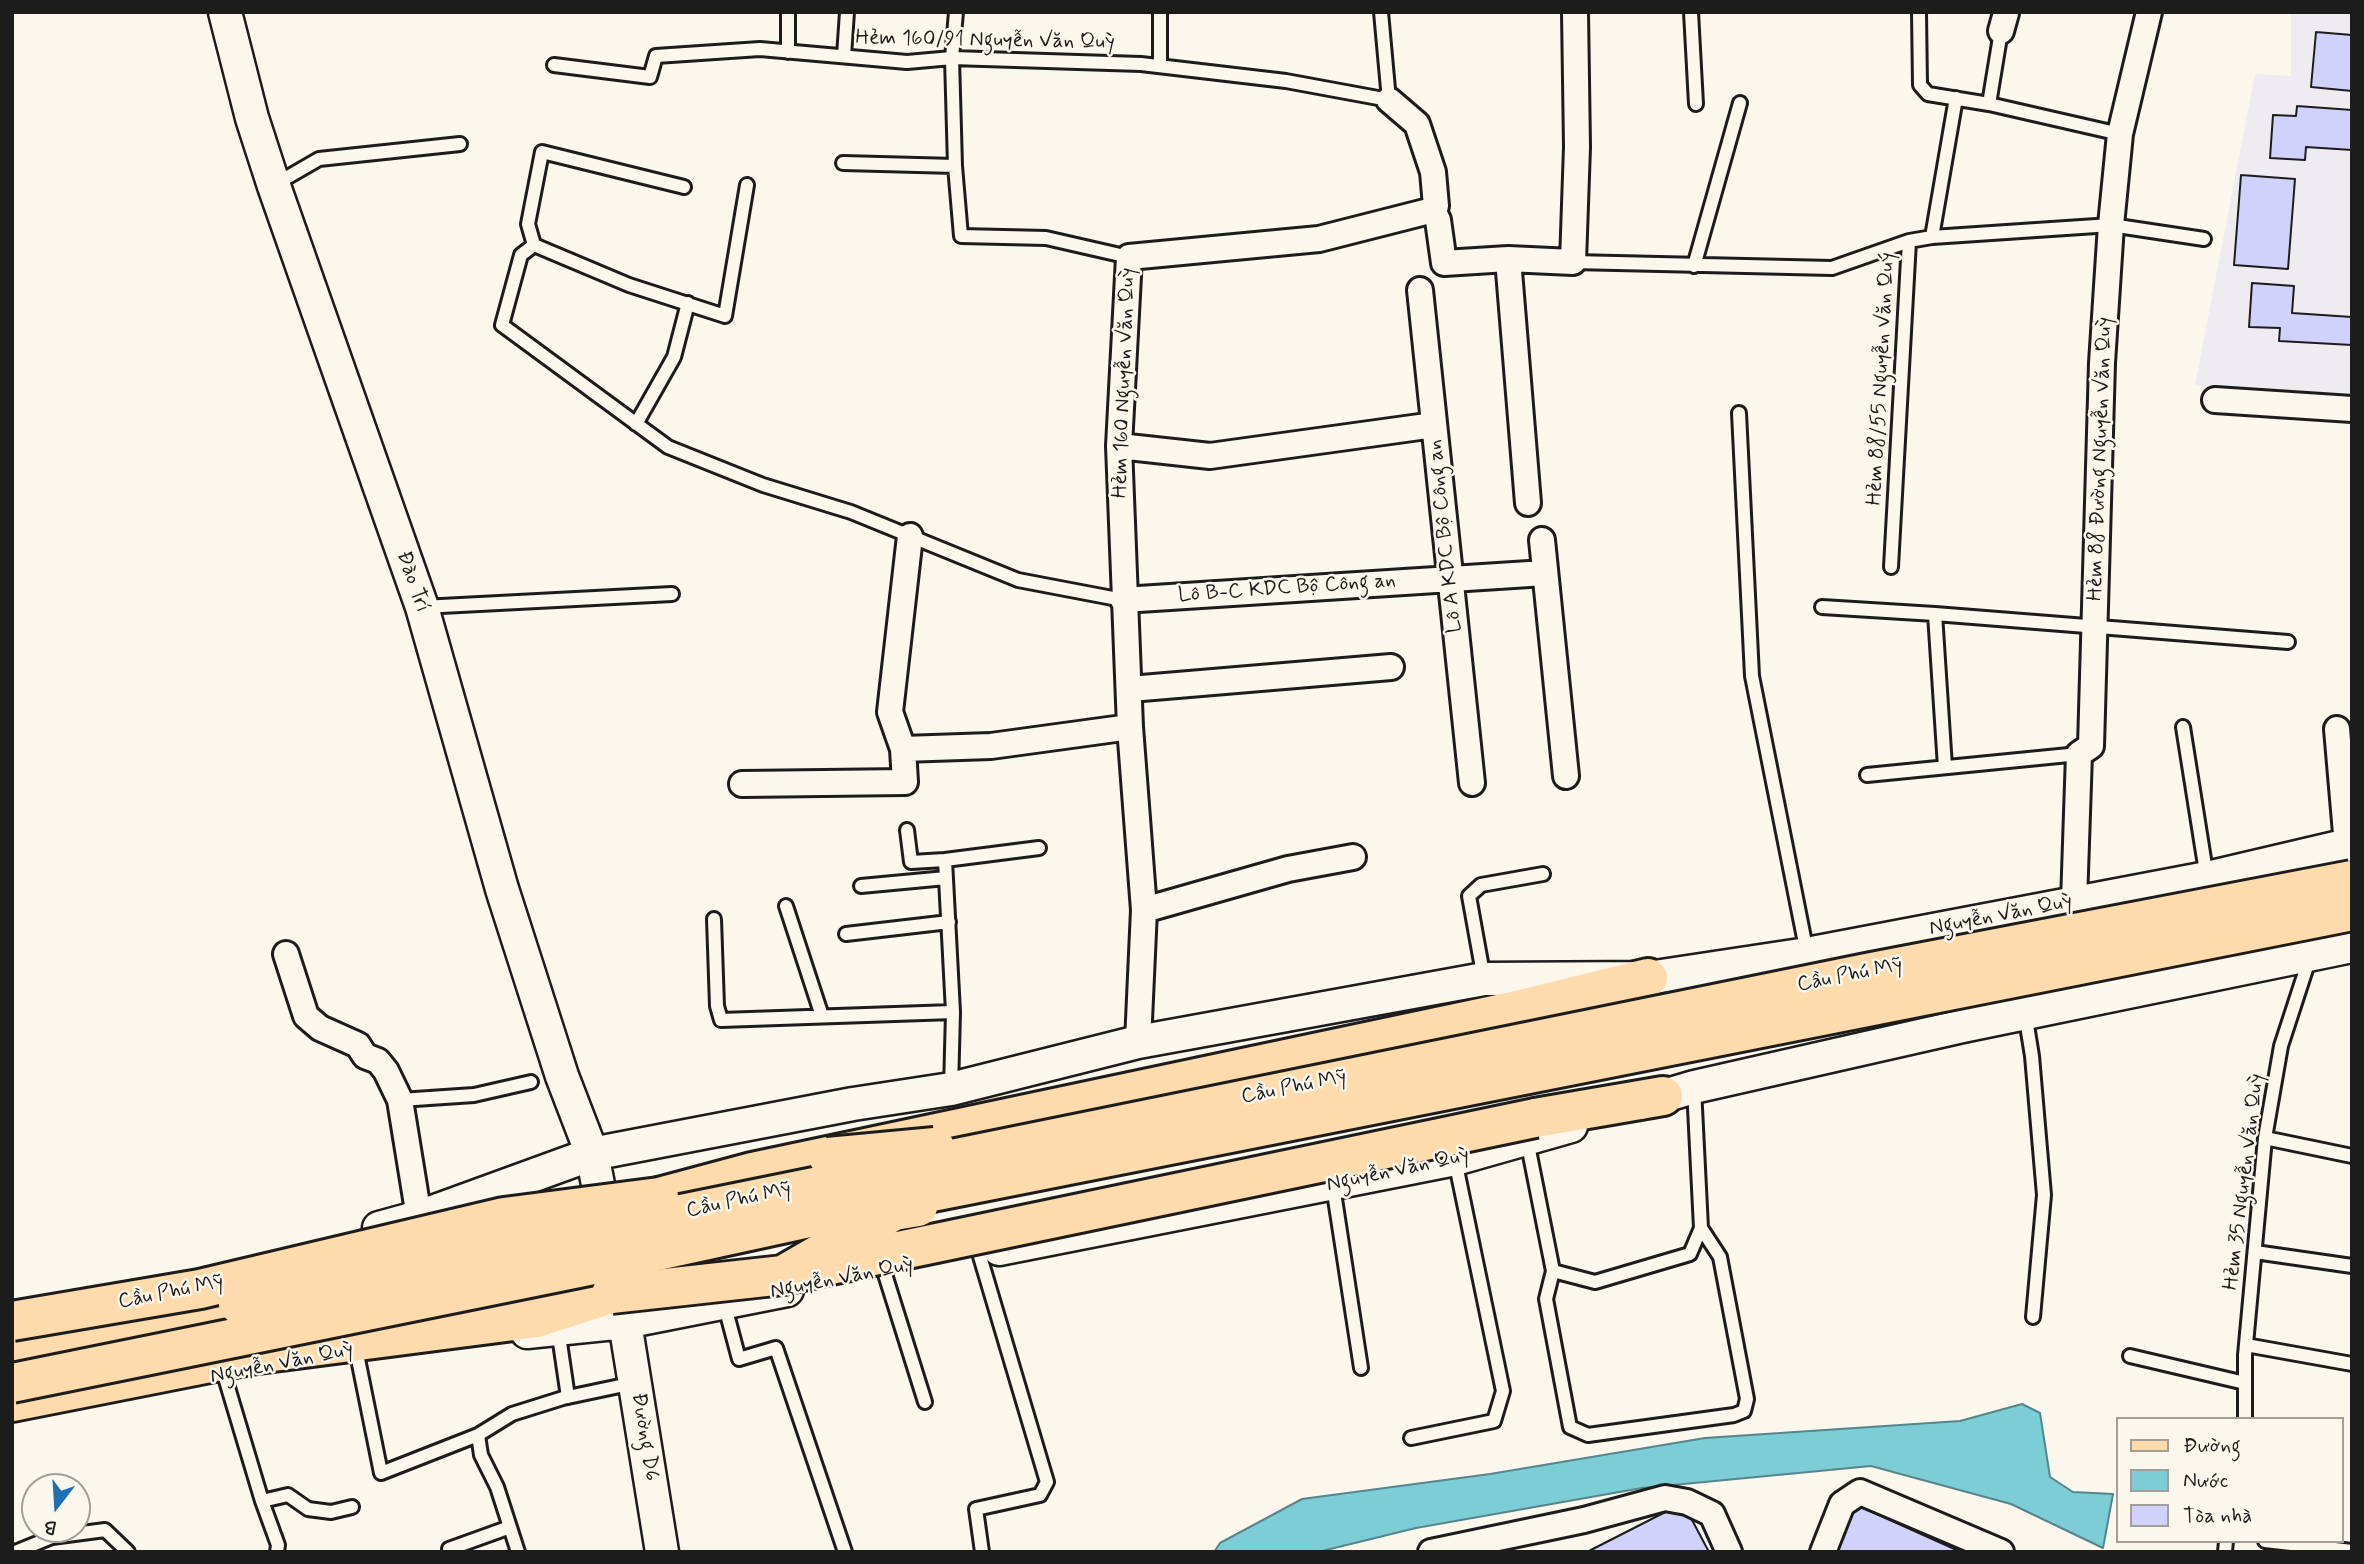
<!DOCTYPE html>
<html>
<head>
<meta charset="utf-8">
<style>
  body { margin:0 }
  #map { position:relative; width:2364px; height:1564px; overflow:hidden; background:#fbf7ec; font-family:Mynerve,sans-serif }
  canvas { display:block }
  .frame { position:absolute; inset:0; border:14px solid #1c1c1c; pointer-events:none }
  .legend { position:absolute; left:2116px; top:1417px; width:228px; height:126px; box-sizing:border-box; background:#fbf7ec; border:2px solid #a29f99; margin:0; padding:9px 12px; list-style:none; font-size:21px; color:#1c1c1c }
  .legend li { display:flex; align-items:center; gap:14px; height:35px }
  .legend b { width:35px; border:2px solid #a29f99 }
  .north { position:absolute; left:21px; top:1473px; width:70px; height:70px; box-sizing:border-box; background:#fbf7ec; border:2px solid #a29f99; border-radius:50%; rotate:197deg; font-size:19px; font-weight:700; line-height:28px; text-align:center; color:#1c1c1c }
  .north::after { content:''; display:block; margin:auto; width:24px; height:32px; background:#1f6fb2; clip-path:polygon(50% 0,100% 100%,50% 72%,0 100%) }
</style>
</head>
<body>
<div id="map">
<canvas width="2364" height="1564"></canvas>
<div class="frame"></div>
<ul class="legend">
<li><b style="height:9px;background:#fedbac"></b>Đường</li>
<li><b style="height:19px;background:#7ccdd6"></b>Nước</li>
<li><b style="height:19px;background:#d0d2fb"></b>Tòa nhà</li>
</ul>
<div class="north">B</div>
</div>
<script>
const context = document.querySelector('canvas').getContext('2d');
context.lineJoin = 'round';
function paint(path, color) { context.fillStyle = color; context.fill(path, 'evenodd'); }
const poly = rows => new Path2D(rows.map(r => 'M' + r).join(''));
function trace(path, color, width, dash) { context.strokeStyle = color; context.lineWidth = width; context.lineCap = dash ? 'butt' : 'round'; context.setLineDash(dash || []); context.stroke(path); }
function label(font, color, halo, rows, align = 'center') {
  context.font = font + ' Mynerve,sans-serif'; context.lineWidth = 5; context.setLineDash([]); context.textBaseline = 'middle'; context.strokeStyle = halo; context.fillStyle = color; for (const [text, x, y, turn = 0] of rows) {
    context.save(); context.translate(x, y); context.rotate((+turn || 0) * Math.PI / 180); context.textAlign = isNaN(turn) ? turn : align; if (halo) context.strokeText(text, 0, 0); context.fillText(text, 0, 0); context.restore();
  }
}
paint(poly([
  [2291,12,2352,12,2352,395,2195,385,2255,74,2291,76]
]), '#eeecf0');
const water = poly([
  [2022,1404,2040,1413,2050,1477,2073,1492,2113,1494,2103,1548,2011,1504,1871,1466,1642,1488,1416,1528,1318,1552,1214,1552,1220,1543,1302,1499,1490,1474,1705,1438,1960,1421,2022,1404]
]);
paint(water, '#7ccdd6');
trace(water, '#56868c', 2);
const building = poly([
  [2316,32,2352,35,2352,91,2311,87,2316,32],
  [2297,106,2352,110,2352,150,2306,147,2305,160,2270,158,2273,115,2296,116,2297,106],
  [2241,175,2295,179,2288,269,2234,265,2241,175],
  [2252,283,2294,286,2292,313,2352,317,2352,345,2279,341,2280,328,2249,327,2252,283],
  [1850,1502,1961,1552,1828,1552,1850,1502],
  [1683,1503,1709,1552,1587,1552,1683,1503]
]);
paint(building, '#d0d2fb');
trace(building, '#1c1c1c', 2);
const service = poly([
  [788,12,788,52],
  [1160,12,1160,66],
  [1691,12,1696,104],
  [1919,12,1920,85,1928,94,1989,104,2120,134],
  [844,56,847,12],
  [554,65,650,77,656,56,760,49,907,62,952,58,1141,64,1286,81,1389,100,1381,12],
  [1989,104,2001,31],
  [843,163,955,166,961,236,1046,238,1129,257],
  [955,166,952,58,956,12],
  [274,185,319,159,460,144],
  [747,185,725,316,629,285,534,245,521,255,502,325,668,447,763,485,851,512,1018,580,1123,600],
  [1932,237,1956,98],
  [1909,241,1932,237,2111,225,2204,239],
  [534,245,528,224,542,152,684,187],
  [1573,262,1832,268,1909,241,1891,567],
  [1694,266,1740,103],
  [1739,413,1752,676,1807,953],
  [636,424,674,357,688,303],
  [422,607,672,594],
  [1822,607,1935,614,1945,767],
  [1935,614,2288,642],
  [2183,727,2207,878],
  [1867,775,2079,754],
  [907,830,911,862,945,860],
  [861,886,946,878],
  [786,906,822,1016],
  [714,919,717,1006,721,1020,953,1012],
  [846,934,949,922],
  [1484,979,1469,896,1481,885,1543,874],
  [2025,1013,2032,1056,2044,1195,2033,1317],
  [951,1089,953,1012,945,860,1039,848],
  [400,1100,474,1095,531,1082],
  [2265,1138,2352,1156],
  [1527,1140,1553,1271,1595,1282,1690,1254,1701,1228,1694,1088],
  [1333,1186,1361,1368],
  [2255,1252,2352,1266],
  [979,1253,1047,1482,1040,1495,976,1509,982,1552],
  [884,1271,925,1402],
  [1553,1271,1546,1299,1570,1427,1588,1435,1734,1415,1744,1411,1747,1399,1720,1257,1701,1228],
  [724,1303,739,1359,776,1348,845,1552],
  [558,1329,568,1397],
  [2246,1345,2352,1364],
  [356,1349,381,1473,478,1435,512,1414,563,1398,634,1383],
  [2130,1356,2245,1383],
  [224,1374,262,1501,278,1545,277,1552],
  [2245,1419,2245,1355,2265,1138,2281,1046,2310,957],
  [478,1435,481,1455,497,1487,518,1552],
  [1411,1438,1494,1421,1503,1391,1455,1160],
  [262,1501,288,1495,308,1509,331,1512,352,1507],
  [2265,1541,2352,1551],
  [15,1552,52,1537,105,1530,128,1552],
  [449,1552,449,1549,510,1527],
  [2225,1552,2226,1541]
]);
const minor = poly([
  [2001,31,2006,13],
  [1389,100,1417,124,1433,172,1436,206,1433,210],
  [1508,259,1528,503],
  [1420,290,1472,783],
  [2215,400,2352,409],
  [1119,446,1210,456,1434,425],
  [1542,540,1566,776],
  [1123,600,1545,573],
  [1130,689,1391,667],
  [2337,729,2347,845],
  [903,749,991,746,1130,727],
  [742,784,905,782,903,749,890,712,910,536],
  [2074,902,2079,754,2091,746,2102,363,2111,225,2120,134,2149,12],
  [1144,910,1288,869,1353,857],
  [286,954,306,1016,320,1028,358,1045,365,1056,378,1061,386,1071,400,1100,419,1217],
  [1138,1042,1144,910,1130,727,1119,446,1129,257,1319,239,1433,210,1438,220,1444,263,1508,259,1573,262,1577,147,1575,12],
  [1431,1552,1584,1520,1665,1498,1687,1502,1712,1514,1729,1552],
  [1823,1552,1842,1504,1860,1492,2001,1552]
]);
const tertiary = poly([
  [225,12,252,118,274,186,422,607,502,889,562,1076,592,1154,606,1225],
  [1640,1103,1694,1087,1963,1026,2352,946],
  [379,1228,419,1217,592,1154,853,1104,951,1089,1138,1042,1484,979,1648,978,1807,954,2207,878,2352,844],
  [999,1249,1455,1159,1571,1126],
  [622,1304,662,1552],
  [527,1332,625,1322,787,1290]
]);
const primary = poly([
  [1535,1118,1663,1096],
  [659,1197,752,1172,1517,1010,1648,978],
  [12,1402,250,1355,537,1318,611,1294]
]);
const trunk = poly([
  [12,1347,238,1304]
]);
trace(service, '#1c1c1c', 18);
trace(minor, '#1c1c1c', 30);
trace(tertiary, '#1c1c1c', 37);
trace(primary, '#1c1c1c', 44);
trace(trunk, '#1c1c1c', 44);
trace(service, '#fbf7ec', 12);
trace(minor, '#fbf7ec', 24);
trace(tertiary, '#fbf7ec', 32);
trace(primary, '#fedbac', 38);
trace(trunk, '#fedbac', 38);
const primaryBridge = poly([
  [828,1157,935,1147],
  [783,1275,894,1211,918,1207],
  [611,1294,783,1275,1535,1118],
  [12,1321,200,1289,504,1217,659,1197]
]);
const trunkBridge = poly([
  [238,1304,1871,972,2352,880],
  [12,1383,589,1266,892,1200,2352,911]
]);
trace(primaryBridge, '#1c1c1c', 44, []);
trace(trunkBridge, '#1c1c1c', 44, []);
trace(primaryBridge, '#fedbac', 38);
trace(trunkBridge, '#fedbac', 38);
label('21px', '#1c1c1c', '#fbf7ec', [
  ["Hẻm 160/91 Nguyễn Văn Quỳ",985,41,1],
  ["Hẻm 88/55 Nguyễn Văn Quý",1882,379,-87],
  ["Hẻm 160 Nguyễn Văn Quỳ",1125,383,-88],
  ["Hẻm 88 Đường Nguyễn Văn Quỳ",2101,459,-88],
  ["Lô A KDC Bộ Công an",1446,536,-96],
  ["Đào Trí",412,582,71],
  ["Lô B-C KDC Bộ Công an",1287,589,-4],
  ["Nguyễn Văn Quỳ",2001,916,-11],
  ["Cầu Phú Mỹ",1850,976,-11],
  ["Cầu Phú Mỹ",1294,1088,-11],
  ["Nguyễn Văn Quỳ",1398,1171,-12],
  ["Hẻm 35 Nguyễn Văn Quỳ",2245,1182,-83],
  ["Cầu Phú Mỹ",739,1201,-12],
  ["Nguyễn Văn Quỳ",842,1279,-11],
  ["Cầu Phú Mỹ",171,1293,-11],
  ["Nguyễn Văn Quỳ",282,1364,-11],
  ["Đường D6",644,1437,81]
]);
</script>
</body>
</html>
